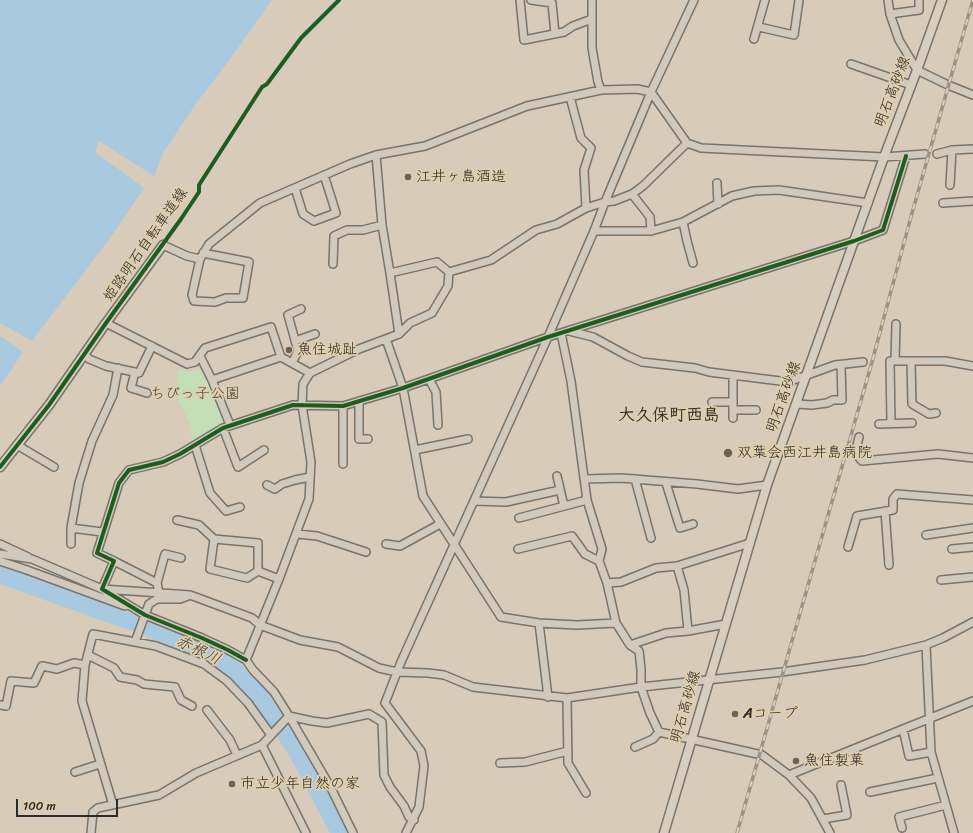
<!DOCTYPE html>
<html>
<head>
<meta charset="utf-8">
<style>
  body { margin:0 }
  #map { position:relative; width:973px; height:833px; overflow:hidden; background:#d8cbb9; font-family:Sriracha,sans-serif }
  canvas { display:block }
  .scale { position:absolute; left:16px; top:799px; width:102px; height:18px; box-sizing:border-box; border:2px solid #2b2b2b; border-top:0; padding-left:5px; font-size:12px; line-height:14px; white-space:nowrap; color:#2b2b2b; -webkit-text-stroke:3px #e0ceac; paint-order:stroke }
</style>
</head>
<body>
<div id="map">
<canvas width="973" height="833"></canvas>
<div class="scale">100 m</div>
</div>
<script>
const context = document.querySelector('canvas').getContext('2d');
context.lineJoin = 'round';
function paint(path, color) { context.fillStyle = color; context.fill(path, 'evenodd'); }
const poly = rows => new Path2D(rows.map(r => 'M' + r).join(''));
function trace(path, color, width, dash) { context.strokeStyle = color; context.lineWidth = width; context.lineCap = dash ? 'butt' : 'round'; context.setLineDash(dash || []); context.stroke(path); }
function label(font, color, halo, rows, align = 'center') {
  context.font = font + ' Sriracha,"Klee One",sans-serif'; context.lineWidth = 3.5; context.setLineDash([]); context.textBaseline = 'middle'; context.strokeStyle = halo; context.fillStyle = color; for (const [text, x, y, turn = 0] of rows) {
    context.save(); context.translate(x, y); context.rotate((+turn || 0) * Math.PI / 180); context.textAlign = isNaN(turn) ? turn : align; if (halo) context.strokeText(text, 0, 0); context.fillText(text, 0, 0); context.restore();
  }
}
paint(poly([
  [203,368,227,424,192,443,190,423,176,396,178,369,190,372]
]), '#c4deb6');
paint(poly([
  [0,0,272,0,230,59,195,105,163,153,154,176,99,141,95,152,144,188,113,234,32,341,0,323],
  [0,336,23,352,0,386],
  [0,566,43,580,146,619,218,648,237,660,266,690,296,736,332,796,348,833,330,833,289,755,256,707,228,676,199,658,140,634,0,584]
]), '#a8c9e0');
const minor = poly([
  [520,0,524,40,564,32,573,26,592,19],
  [531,0,552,3,555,34],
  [592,0,592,48,598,82,601,90],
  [888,0,890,14,899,40,917,70,948,85,973,95],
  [890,14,919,10,919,0],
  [759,27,794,35,799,0],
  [754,39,765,0],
  [851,64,911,85],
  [570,97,581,138,591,148,584,170,586,208],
  [937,154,952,150,973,149],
  [717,183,718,204],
  [950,185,952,150],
  [295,188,303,214,314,221,336,213,324,175],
  [632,194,650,217,651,231],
  [943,203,973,201],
  [683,222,687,241,693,263],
  [594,231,651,231,683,222,732,196,754,191,779,190,868,203],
  [163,245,187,256,200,259,209,244,260,203,350,164,376,155,425,146,527,106,601,90,637,89,651,92,687,143,701,148,884,157,925,154],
  [200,259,192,295,194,301,215,302,226,298,243,298,249,262,203,253],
  [333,264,334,236,347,230,363,230,382,225],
  [390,273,437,262,449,272,491,260,536,230,557,224,586,208,605,202,614,201,632,194,643,186,687,143],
  [106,323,187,364,195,362,205,348,271,327,281,357,310,373],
  [569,331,593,337,628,356,642,362,695,368,709,372,788,382,835,365,863,362],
  [561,333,571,381,587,500,602,549,599,561,607,583,616,623,630,645,639,651,641,669,641,687,650,713,659,732,762,755,789,775,811,798,830,833],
  [399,334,410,323,432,313,448,286,449,272],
  [386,339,403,388,423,496,501,617,539,623,548,697],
  [295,341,315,334],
  [84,354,89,359,106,366,139,373,152,346],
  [200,356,212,380,230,425],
  [895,361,896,324],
  [911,361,912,404,929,414,936,413],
  [292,363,298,351,288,315,301,309],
  [135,372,131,388,147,393],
  [733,376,733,418],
  [429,379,436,392,438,425],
  [212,380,281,357],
  [359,401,359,439,368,439],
  [712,402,733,402],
  [797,404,812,405,827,403,833,400,842,400,841,365],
  [733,410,756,410],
  [891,423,890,361,945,361,973,366],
  [879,424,912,423],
  [223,428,238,467,264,450],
  [859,437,855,453,862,461,938,454,973,458],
  [17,445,54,467],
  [195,445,210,493,226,511,240,507],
  [415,450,468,439],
  [343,464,343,406],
  [557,476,564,506],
  [585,479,621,478,697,484,738,489,767,485],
  [635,479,651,538],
  [666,483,680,528,693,524],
  [267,485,275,489,282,484,295,480,310,477],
  [474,501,506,502,560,490],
  [885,511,889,565],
  [519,518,587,500],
  [177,520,199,525,214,539,210,569,247,578,258,571,279,579],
  [71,528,102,532],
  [297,534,317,536,366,552],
  [926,535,973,528],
  [214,539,258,543,258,571],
  [0,544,28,557],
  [71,544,71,528,79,483,92,441,113,395,118,368],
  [386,544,400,546,440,524],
  [848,547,857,516,893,510,893,499,897,494,973,500],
  [518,549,572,536,585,554,599,561],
  [952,549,973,547],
  [0,554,32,559,102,589,190,595,252,618,260,625,300,640,338,647,379,668,397,672,428,673,444,675,473,687,567,698,641,687,782,672,865,660,926,645,943,638,973,622],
  [0,561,27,570,125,606],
  [114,561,157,583,159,593],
  [677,566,684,590,688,631],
  [941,580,973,577],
  [157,583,165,554,181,558],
  [607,583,621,582,656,568,677,566,750,543],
  [539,623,577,625,616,623],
  [135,642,149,604,157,599,180,599,188,596],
  [630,645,666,633,688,631,726,624],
  [926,645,931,752,954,833],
  [88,655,114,668,120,677,137,680,144,684,175,687,181,700,192,706],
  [246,660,228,650,202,638,145,615,102,589,114,561,97,553,119,483,129,470,163,462,180,454,223,428,293,405,343,406,403,388,548,337,854,241,883,230,906,156],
  [567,698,568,763,586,793],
  [0,705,6,706,11,681,34,683,42,666,57,669,74,663,85,665],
  [207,710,230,740,237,755],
  [289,716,312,721,327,723,369,714,382,722,384,775,390,787,404,806,409,817,414,820],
  [903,729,909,756,931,752],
  [262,745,306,833],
  [635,747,653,739,659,732],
  [500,763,525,762,568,751],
  [75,772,100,764],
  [789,775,973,701],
  [870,792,938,778],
  [113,805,82,701,85,665,93,634,156,646,204,664,227,681,248,703,271,735],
  [823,819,847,815,841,785],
  [902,828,899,817,946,805],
  [91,833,93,812,98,808,159,795,196,773,262,745,289,716],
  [353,833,331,788,289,716,274,692,253,670,246,660,279,579,309,499,311,462,302,405,303,384,310,373,359,349,399,334,390,273,382,225,376,155],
  [406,833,419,807,424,766,421,751,385,703,401,662,548,337,594,231,605,202,651,92,694,0]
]);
const major = poly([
  [0,467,49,405,106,323,163,245],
  [664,833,767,485,884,157,917,70,942,0]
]);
trace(minor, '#79736b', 10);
trace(major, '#79736b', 11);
trace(minor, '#d0c9bc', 7);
trace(major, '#d7cec0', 8);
const rail = poly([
  [737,833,872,362,912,213,973,0]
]);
trace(rail, '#99948a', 3.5);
trace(rail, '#e0ceac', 2, [6]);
trace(poly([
  [0,467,49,405,106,323,181,219,199,192,199,185,262,87,267,84,301,38,339,0],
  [246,660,228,650,202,638,145,615,102,589,114,561,97,553,119,483,129,470,163,462,180,454,223,428,293,405,343,406,403,388,548,337,854,241,883,230,906,156]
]), '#1b5e20', 4);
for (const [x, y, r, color] of [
  [408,177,4,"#68635d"],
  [289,350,4,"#68635d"],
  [728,453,5,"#68635d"],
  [735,714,4,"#68635d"],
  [796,761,4,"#68635d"],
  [232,784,4,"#68635d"]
]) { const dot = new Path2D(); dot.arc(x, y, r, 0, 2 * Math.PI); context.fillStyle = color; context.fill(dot); trace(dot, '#e0ceac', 1.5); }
label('15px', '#2b2b2b', '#e0ceac', [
  ["明石高砂線",893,92,-69],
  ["姫路明石自転車道線",146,245,-55],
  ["明石高砂線",784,397,-70],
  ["明石高砂線",686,707,-74]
]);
label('15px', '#2b2b2b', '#e0ceac', [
  ["江井ヶ島酒造",416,177],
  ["魚住城趾",297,350],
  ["双葉会西江井島病院",737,453],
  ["Aコープ",743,714],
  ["魚住製菓",804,761],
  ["市立少年自然の家",240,784]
], 'left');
label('15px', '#393e39', '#e0ceac', [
  ["ちびっ子公園",195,394]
]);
label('italic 16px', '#3b4349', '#e0ceac', [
  ["赤根川",198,651,26]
]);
label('bold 17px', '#2b2b2b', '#e0ceac', [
  ["大久保町西島",669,416]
]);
</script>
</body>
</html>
